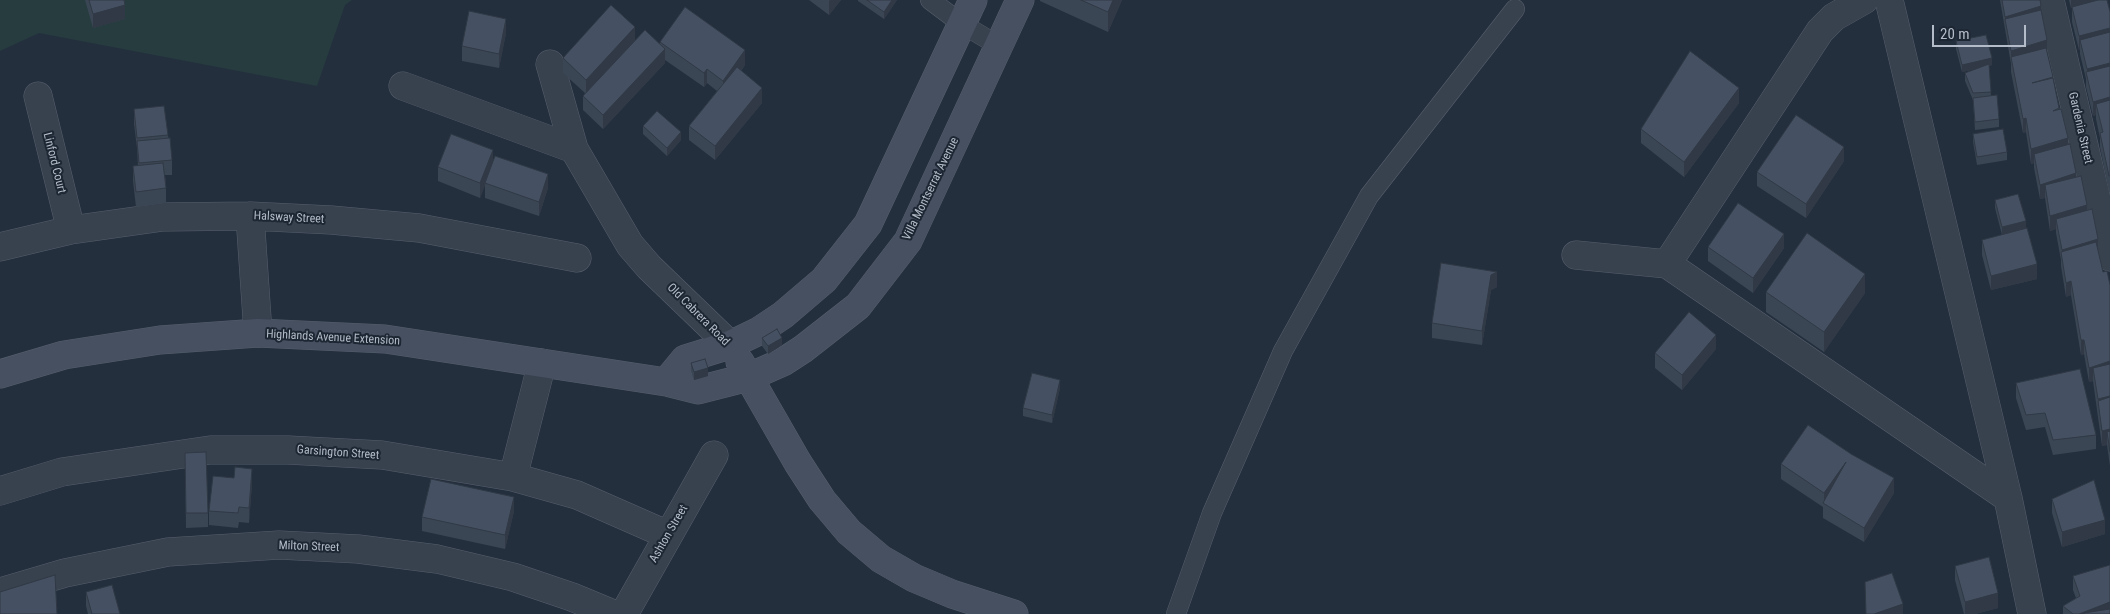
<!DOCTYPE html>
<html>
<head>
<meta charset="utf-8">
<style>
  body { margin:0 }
  #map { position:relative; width:2110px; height:614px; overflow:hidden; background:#242f3e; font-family:"Roboto Condensed",sans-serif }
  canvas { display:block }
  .scale { position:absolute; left:1932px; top:25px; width:94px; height:22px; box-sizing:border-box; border:2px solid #b4bcc9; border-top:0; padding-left:6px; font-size:15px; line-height:18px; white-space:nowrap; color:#b4bcc9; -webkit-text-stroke:4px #1d2633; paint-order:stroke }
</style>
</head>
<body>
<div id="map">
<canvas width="2110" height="614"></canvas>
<div class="scale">20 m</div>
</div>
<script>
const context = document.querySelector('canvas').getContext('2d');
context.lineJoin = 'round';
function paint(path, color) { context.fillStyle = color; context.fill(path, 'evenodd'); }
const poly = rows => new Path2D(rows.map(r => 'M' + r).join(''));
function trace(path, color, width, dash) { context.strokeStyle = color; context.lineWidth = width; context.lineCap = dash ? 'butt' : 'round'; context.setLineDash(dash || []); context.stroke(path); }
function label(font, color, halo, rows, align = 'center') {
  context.font = font + ' "Roboto Condensed",sans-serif'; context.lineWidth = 4; context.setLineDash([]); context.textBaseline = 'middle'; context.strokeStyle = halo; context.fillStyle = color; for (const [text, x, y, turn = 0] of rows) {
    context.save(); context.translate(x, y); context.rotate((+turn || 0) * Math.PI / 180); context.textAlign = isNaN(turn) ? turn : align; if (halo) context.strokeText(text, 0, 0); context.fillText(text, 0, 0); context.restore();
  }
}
paint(poly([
  [0,0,352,0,345,5,317,86,39,33,0,51]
]), '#263c3f');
const lane = poly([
  [930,0,962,24,999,46],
  [1176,614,1212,513,1283,351,1369,196,1515,9]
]);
const street = poly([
  [1889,0,2008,498,2032,614],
  [2050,0,2110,257],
  [550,64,574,149,630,245,649,267,730,345],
  [403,86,574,149],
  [38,96,71,230],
  [250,216,258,333],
  [0,247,71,230,163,217,250,216,331,220,419,228,577,258],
  [1576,255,1667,264,2008,498],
  [1667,264,1820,31,1834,17,1864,0],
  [513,477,542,363],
  [0,491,62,472,210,450,288,450,382,455,513,477,577,495,668,535],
  [0,592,65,573,168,552,279,545,358,549,437,559,513,577,572,597,613,614],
  [624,614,714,455]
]);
const secondary = poly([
  [740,362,798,463,822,500,849,532,881,559,914,578,952,594,1014,614],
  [0,374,64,355,160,340,258,333,385,339,666,382,698,390,749,377,783,362,803,349,858,306,908,241,1020,0],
  [666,382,685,359,730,345,759,331,783,315,824,280,868,224,973,0]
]);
trace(lane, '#565f6c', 20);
trace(street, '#565f6c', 29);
trace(secondary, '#565f6c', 29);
trace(lane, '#38414e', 19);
trace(street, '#38414e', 28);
trace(secondary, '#465061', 28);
paint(poly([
  [85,0,124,0,125,19,93,28],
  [809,0,841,0,829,15],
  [858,0,897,0,884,19,858,1],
  [1040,0,1122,0,1108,32,1040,1],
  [2000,0,2040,0,2047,54,2068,145,2098,251,2103,272,2110,285,2110,466,2107,445,2102,446,2093,381,2089,382,2084,354,2081,355,2071,295,2066,297,2061,266,2061,260,2056,233,2056,229,2050,231,2045,198,2040,199,2034,168,2034,163,2031,164,2026,132,2023,133,2011,72,2011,64],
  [2069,0,2107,0,2110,12,2110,191,2109,191,2100,147,2100,138,2096,119,2096,115,2093,116,2086,87,2086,79,2080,54,2080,50,2079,50,2072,22,2072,8,2071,8],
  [506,33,499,68,462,61,462,46],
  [635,40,660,44,660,42,745,65,741,71,762,103,715,160,689,140,689,126,717,91,707,83,704,87,665,60,665,63,603,129,583,110,583,96,585,93,563,73,563,58],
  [1956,41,1992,65,1989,66,1991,96,1999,119,1999,127,1975,130,1973,100,1965,81,1965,73,1976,69,1962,72,1956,49],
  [1739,103,1684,177,1641,143,1641,129],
  [134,109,168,135,172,160,172,175,165,175,166,188,166,203,136,207,133,181,133,166,138,166,137,148,134,124],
  [643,126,681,140,667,156,643,134],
  [1973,134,2007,152,2007,160,1977,165,1973,142],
  [493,160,548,188,539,216,485,198,485,185,480,198,438,181,438,167],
  [1844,161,1806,218,1757,186,1757,172],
  [1995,200,2026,228,2037,279,1991,290,1982,255,1982,240,2002,235,1995,208],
  [1708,247,1784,248,1753,293,1708,261],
  [1441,263,1497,287,1491,290,1482,345,1432,338,1432,323],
  [1766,292,1865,293,1824,352,1766,312],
  [762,338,782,345,768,354,762,346],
  [1716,349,1682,390,1655,368,1655,353],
  [691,363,708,376,694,380,691,371],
  [2016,383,2096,435,2096,449,2053,455,2045,427,2026,430,2016,398],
  [1060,388,1052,423,1023,416,1023,408],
  [185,453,208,513,208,527,186,528],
  [1781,464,1894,493,1864,542,1823,518,1823,507,1781,479],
  [234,478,252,483,249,523,239,522,238,528,209,525,209,511],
  [2052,499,2105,534,2062,547,2052,513],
  [514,511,505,549,422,531,422,517],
  [1955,566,1998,608,1975,614,1964,614,1955,580],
  [2073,576,2110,614,2063,614,2063,606,2076,598,2073,590],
  [86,592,120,614,88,614,86,606]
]), '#3b4654');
paint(poly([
  [830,0,841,0,829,15,829,1],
  [892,0,897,0,884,19,884,12],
  [1113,0,1122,0,1108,32,1108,12],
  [2071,0,2105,0,2105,1,2071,8],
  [125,5,125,19,93,28,93,14],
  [2041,6,2041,20,2005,19,2005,31,2005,17],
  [506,19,506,33,499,68,499,54],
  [635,27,635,41,586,94,586,80],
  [2110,28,2110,43,2080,40,2080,50,2079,50,2079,36],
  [2047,40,2047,54,2011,58,2011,51],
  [665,49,665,63,603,129,603,115],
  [745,50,745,65,723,95,723,81],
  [1992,58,1992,65,1962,72,1962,65],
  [2110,63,2110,78,2087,77,2087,69],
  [707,69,707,83,704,87,704,73],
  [762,88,762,103,715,160,715,146],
  [1739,88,1739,103,1684,177,1684,162],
  [2110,97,2110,111,2096,104,2096,115,2093,116,2093,102],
  [2026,118,2026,132,2023,133,2023,119],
  [681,132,681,140,667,156,667,148],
  [2068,138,2068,152,2034,154,2034,163,2031,164,2031,149],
  [1844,147,1844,161,1806,218,1806,204],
  [493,150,493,165,480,198,480,183],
  [2076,173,2076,188,2045,185,2045,198,2040,199,2040,185],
  [548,174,548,188,539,216,539,202],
  [2087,205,2087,219,2056,219,2056,229,2050,231,2050,216],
  [2026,221,2026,229,2002,235,2002,227],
  [1784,234,1784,248,1753,293,1753,278],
  [2098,239,2098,253,2062,256,2062,250],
  [2037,264,2037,279,1991,290,1991,276],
  [1497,272,1497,287,1491,290,1482,345,1482,331,1491,275],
  [1865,274,1865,293,1824,352,1824,332],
  [2071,281,2071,295,2066,297,2066,283],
  [1716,335,1716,349,1682,390,1682,375],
  [782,338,782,345,768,354,768,346],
  [2081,340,2084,340,2084,354,2081,355],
  [2110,361,2110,376,2093,368,2093,381,2089,382,2089,368],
  [708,368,708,376,694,380,694,372],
  [1060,380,1060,388,1052,423,1052,415],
  [2110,396,2110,410,2098,406,2098,399],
  [2110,429,2110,444,2107,432,2107,445,2102,446,2102,431],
  [1846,462,1824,504,1824,493],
  [252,469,252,483,249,523,249,508],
  [1894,478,1894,493,1864,542,1864,528],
  [514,497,514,511,505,549,505,535],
  [2105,520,2105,534,2062,547,2062,532],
  [1998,593,1998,608,1975,614,1965,614,1965,602],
  [2110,602,2110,614,2084,613,2084,614,2079,614],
  [1903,604,1903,614,1874,614]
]), '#303945');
const building = poly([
  [89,0,124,0,125,5,93,14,89,0],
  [867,0,892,0,884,12,867,0],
  [1081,0,1113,0,1108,12,1081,0],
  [2002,0,2040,0,2041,6,2005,17,2002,0],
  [2098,0,2107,0,2110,12,2110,28,2079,36,2072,7,2098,0],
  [611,5,635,27,586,80,563,58,611,5],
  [685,7,745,50,723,81,707,69,704,73,660,42,685,7],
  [2041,10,2047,40,2011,51,2005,19,2041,10],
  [469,11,506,19,499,54,462,46,469,11],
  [645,30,665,49,603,115,583,96,645,30],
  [2110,32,2110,63,2087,69,2080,40,2110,32],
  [1986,35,1992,58,1962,65,1956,41,1986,35],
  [2046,48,2053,77,2032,83,2053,78,2059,108,2053,111,2061,109,2068,138,2031,149,2026,118,2023,119,2011,57,2046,48],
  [1690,51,1739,88,1684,162,1641,129,1690,51],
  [1989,64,1991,92,1973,93,1965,73,1989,64],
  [2110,66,2110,97,2093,102,2086,72,2110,66],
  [737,67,762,88,715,146,689,126,737,67],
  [1997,95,1999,119,1975,122,1973,98,1997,95],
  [2110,100,2110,176,2109,176,2100,133,2103,132,2096,104,2110,100],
  [164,106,168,135,137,138,134,109,164,106],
  [657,111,681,132,667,148,643,126,657,111],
  [1796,115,1844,147,1806,204,1757,172,1796,115],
  [2003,129,2007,152,1977,157,1973,134,2003,129],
  [451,134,493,150,480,183,438,167,451,134],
  [170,138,172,160,139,163,137,141,170,138],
  [2070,144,2076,173,2040,185,2034,154,2070,144],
  [495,156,548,174,539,202,485,183,495,156],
  [163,163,166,188,136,192,133,166,163,163],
  [2081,176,2087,205,2050,216,2045,185,2081,176],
  [2018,194,2026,221,2002,227,1995,200,2018,194],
  [1738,203,1784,234,1753,278,1708,247,1738,203],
  [2092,209,2098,239,2062,250,2056,219,2092,209],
  [2027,228,2037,264,1991,276,1982,240,2027,228],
  [1807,233,1865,274,1824,332,1766,292,1807,233],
  [2096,242,2103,272,2107,271,2110,285,2110,361,2089,368,2084,340,2081,340,2071,281,2066,283,2061,252,2096,242],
  [1441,263,1497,272,1491,275,1482,331,1432,323,1441,263],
  [1689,312,1716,335,1682,375,1655,353,1689,312],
  [777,329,782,338,768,346,762,338,777,329],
  [705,359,708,368,694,372,691,363,705,359],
  [2110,364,2110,396,2098,399,2093,368,2110,364],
  [2080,369,2096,435,2053,440,2045,413,2026,415,2016,383,2080,369],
  [1032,373,1060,380,1052,415,1023,408,1032,373],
  [2110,397,2110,429,2102,431,2098,401,2110,397],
  [1808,425,1851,454,1894,478,1864,528,1823,503,1846,462,1824,493,1781,464,1808,425],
  [2110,431,2110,452,2107,432,2110,431],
  [206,452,208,513,186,513,185,453,206,452],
  [235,467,252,469,249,508,239,507,238,513,209,511,213,476,234,478,235,467],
  [431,479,514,497,505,535,422,517,431,479],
  [2094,480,2105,520,2062,532,2052,499,2094,480],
  [1989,557,1998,593,1965,602,1955,566,1989,557],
  [2110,565,2110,602,2079,614,2073,614,2063,606,2080,596,2073,576,2110,565],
  [1892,573,1903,604,1874,614,1866,614,1865,582,1892,573],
  [55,575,57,614,0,614,0,592,55,575],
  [112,585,120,614,92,614,86,592,112,585],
  [2110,609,2110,614,2085,614,2084,613,2110,609]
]);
paint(building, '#455162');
trace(building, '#303945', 1);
label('12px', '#b4bcc9', '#1d2633', [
  ["Gardenia Street",2080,128,77],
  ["Linford Court",54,163,76],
  ["Villa Montserrat Avenue",931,189,-64],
  ["Halsway Street",289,218,3],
  ["Old Cabrera Road",698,315,45],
  ["Highlands Avenue Extension",333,338,3],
  ["Garsington Street",338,453,4],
  ["Ashton Street",669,534,-60],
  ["Milton Street",309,547,2]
]);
</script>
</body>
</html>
